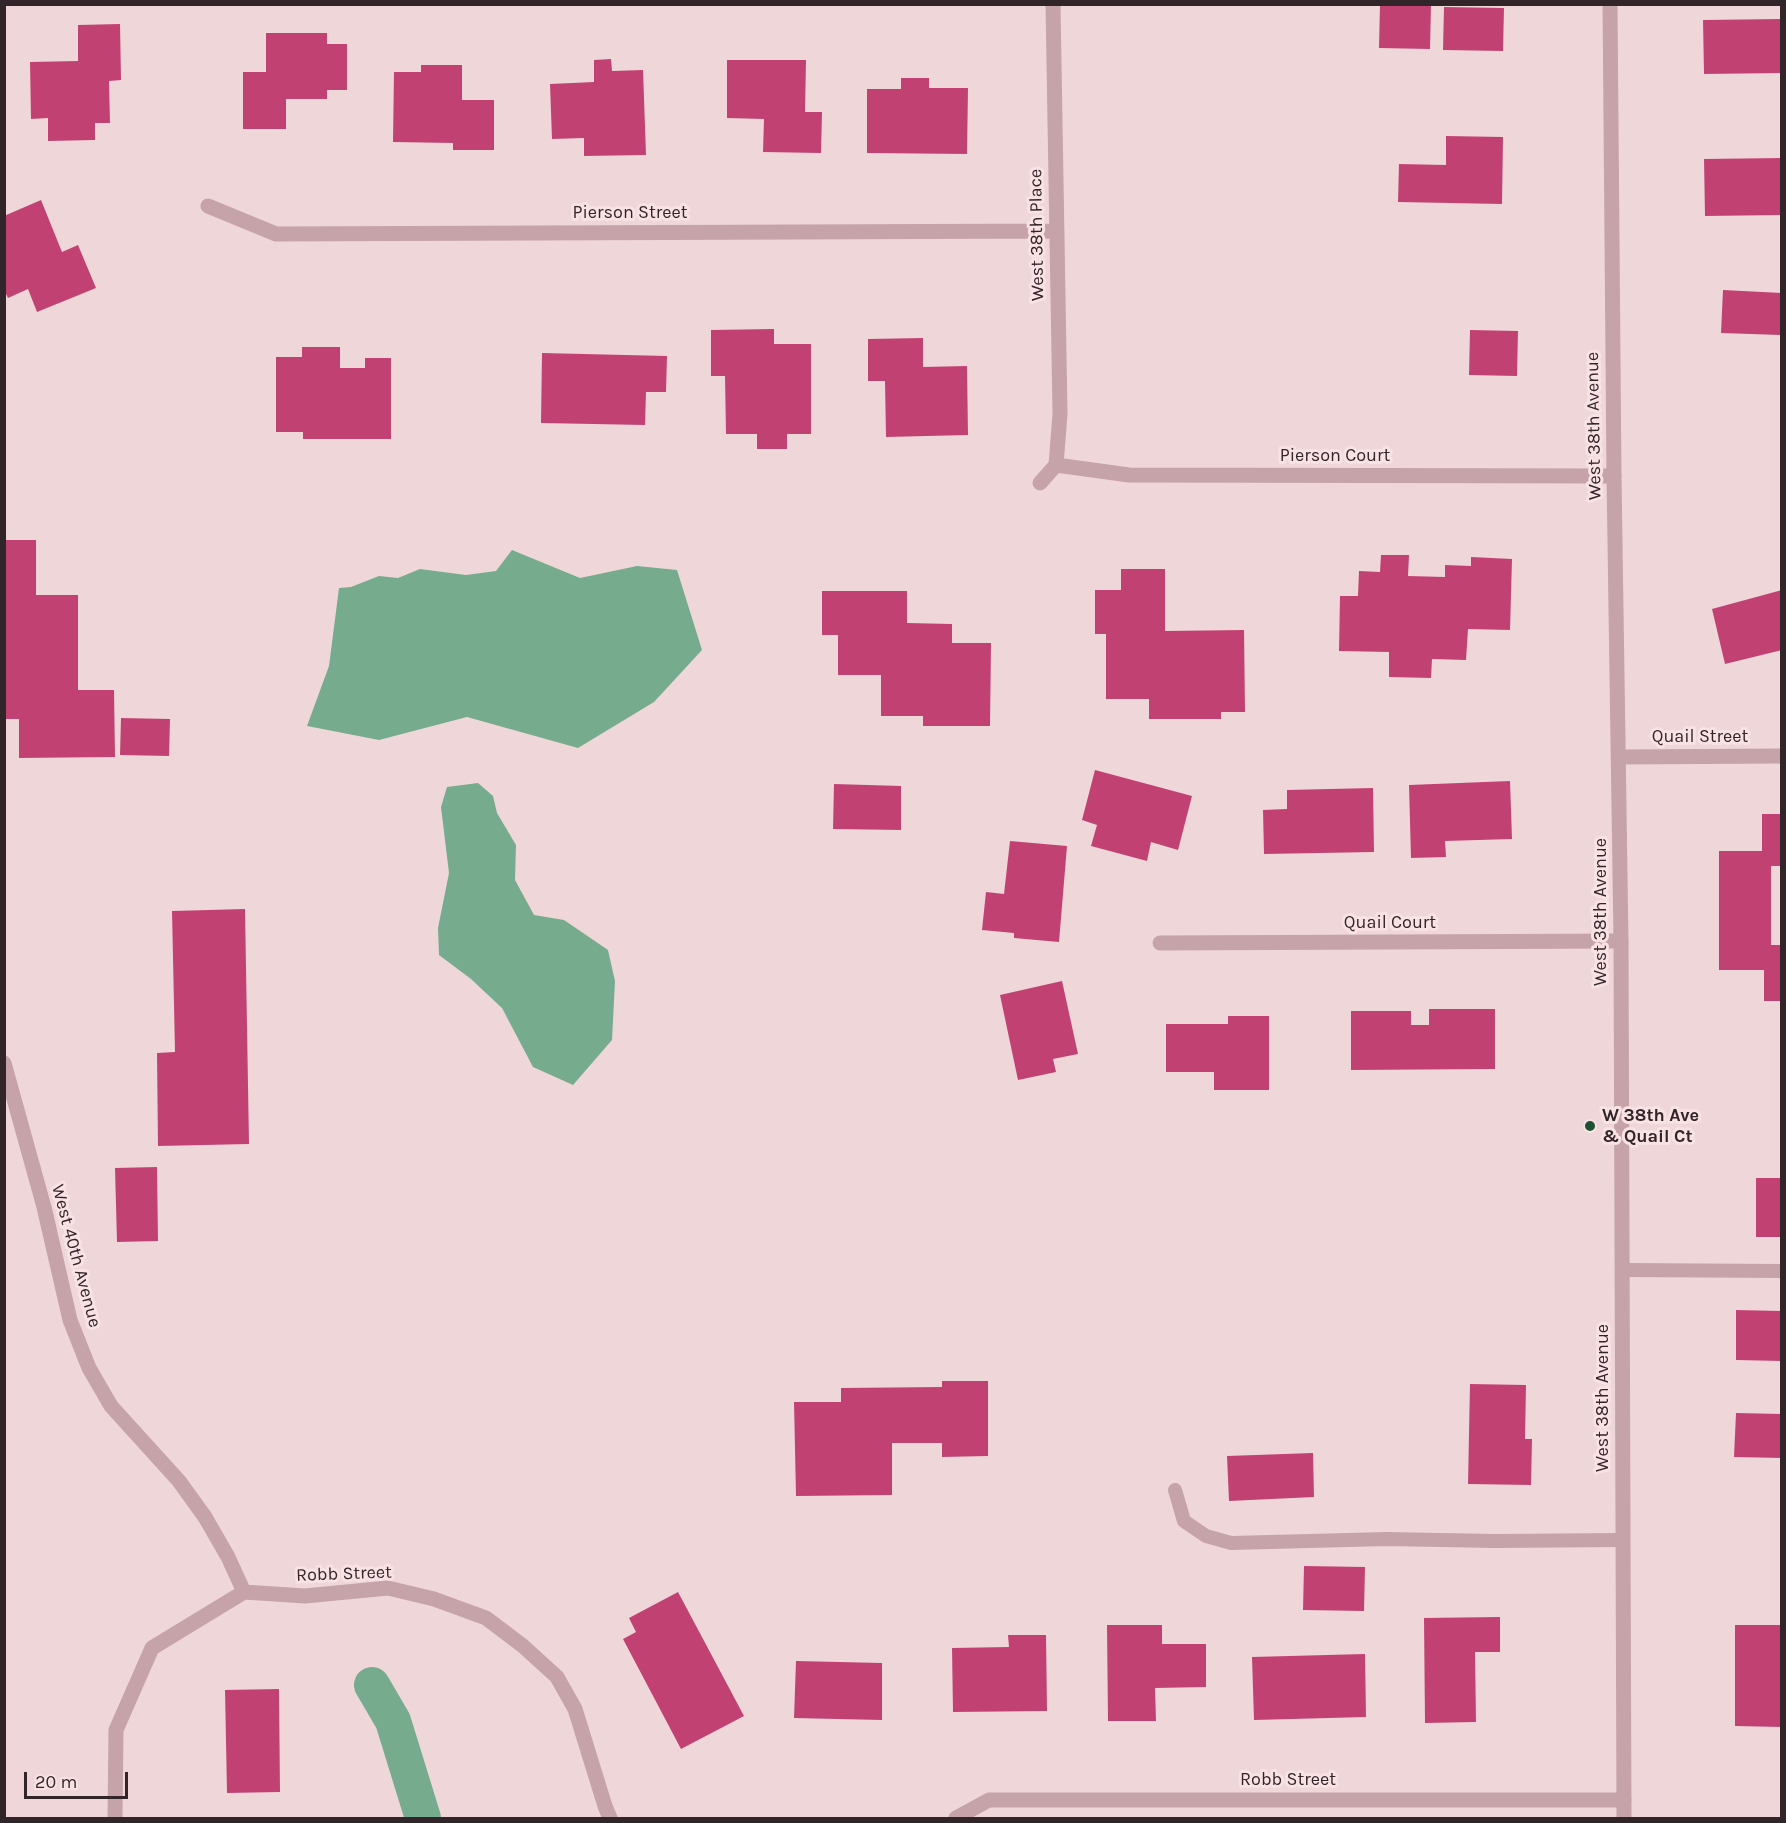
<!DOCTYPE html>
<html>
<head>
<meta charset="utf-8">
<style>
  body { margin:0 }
  #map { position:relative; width:1786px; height:1823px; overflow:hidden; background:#efd7d9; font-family:Karla,sans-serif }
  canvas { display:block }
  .frame { position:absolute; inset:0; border:6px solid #322529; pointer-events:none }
  .scale { position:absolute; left:24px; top:1772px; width:104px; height:27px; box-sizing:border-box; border:3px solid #322529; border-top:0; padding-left:8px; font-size:18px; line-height:21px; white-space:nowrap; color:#322529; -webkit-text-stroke:4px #f8e2e4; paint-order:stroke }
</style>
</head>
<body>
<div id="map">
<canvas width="1786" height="1823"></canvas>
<div class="frame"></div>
<div class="scale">20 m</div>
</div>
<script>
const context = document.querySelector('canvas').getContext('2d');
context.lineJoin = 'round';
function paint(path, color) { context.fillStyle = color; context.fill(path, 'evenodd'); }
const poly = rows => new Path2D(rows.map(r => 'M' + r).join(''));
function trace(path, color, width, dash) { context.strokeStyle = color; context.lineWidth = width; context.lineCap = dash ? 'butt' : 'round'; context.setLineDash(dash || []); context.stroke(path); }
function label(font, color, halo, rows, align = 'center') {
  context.font = font + ' Karla,sans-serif'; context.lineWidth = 6; context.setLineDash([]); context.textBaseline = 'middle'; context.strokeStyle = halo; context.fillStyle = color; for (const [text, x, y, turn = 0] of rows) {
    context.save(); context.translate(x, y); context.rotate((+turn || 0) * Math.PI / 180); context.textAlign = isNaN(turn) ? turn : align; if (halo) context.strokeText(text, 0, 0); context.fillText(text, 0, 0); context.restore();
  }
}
paint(poly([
  [512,550,580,578,637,566,677,570,702,650,654,702,578,748,467,717,379,740,307,726,329,666,339,588,351,587,379,576,398,578,420,569,466,575,496,571],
  [478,783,493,796,497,813,516,845,515,880,534,915,564,920,608,950,615,981,612,1040,573,1085,533,1067,502,1008,471,979,439,955,438,928,449,873,441,807,447,787]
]), '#77ab8d');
trace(poly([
  [372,1685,393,1721,423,1818]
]), '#77ab8d', 36);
paint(poly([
  [1380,4,1431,4,1430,49,1379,48],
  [1444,7,1504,8,1503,51,1443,50],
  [1782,19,1782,73,1704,74,1703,20],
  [120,24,121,80,109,81,110,123,95,123,95,140,48,141,48,118,31,119,30,62,78,61,78,25],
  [266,33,327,33,327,44,347,44,347,90,327,90,327,99,286,99,286,129,243,129,243,72,266,72],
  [611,59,612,71,643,70,646,155,584,156,584,138,552,139,550,84,594,82,594,60],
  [727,60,806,60,805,112,822,112,821,153,763,152,764,119,727,118],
  [421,65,462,65,462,100,494,100,494,150,453,150,453,143,393,142,394,72,421,72],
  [901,78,929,78,929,88,968,88,967,154,867,153,867,89,901,89],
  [1446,136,1503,137,1502,204,1398,202,1399,164,1446,165],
  [1782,158,1782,215,1705,216,1704,159],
  [41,200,62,252,78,245,96,288,37,312,28,289,8,298,4,290,4,216],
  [1723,290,1782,293,1780,335,1721,333],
  [774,329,774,344,811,344,811,434,787,434,787,449,757,449,757,434,726,434,725,376,711,376,711,330],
  [1470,330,1518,331,1517,376,1469,375],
  [923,338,923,367,967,366,968,435,886,437,885,381,868,381,868,339],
  [302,347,340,347,340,368,365,368,365,358,391,358,391,439,303,439,303,432,276,432,276,357,302,357],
  [542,353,667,356,666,392,646,392,645,425,541,423],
  [4,540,36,540,36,595,78,595,78,690,114,690,115,757,19,758,19,719,4,719],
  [1381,555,1409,555,1408,576,1445,577,1445,565,1471,566,1471,557,1512,559,1510,630,1468,629,1466,660,1432,659,1431,678,1389,677,1389,652,1339,651,1340,596,1358,596,1359,571,1380,572],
  [1121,569,1165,569,1165,631,1244,630,1245,712,1221,712,1221,719,1149,719,1149,699,1106,699,1106,634,1095,634,1095,590,1121,590],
  [1782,590,1782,650,1725,664,1712,609],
  [822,591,907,591,907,623,952,624,952,643,991,643,990,726,923,726,923,716,881,716,881,675,838,675,838,635,822,635],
  [121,718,170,719,169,756,120,755],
  [1095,770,1192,796,1178,850,1151,842,1147,861,1091,846,1097,825,1082,820],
  [1510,781,1512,839,1445,841,1446,857,1411,858,1409,785],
  [834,784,901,786,901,830,833,829],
  [1373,788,1374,852,1264,854,1263,810,1287,809,1287,790],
  [1762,814,1782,814,1782,866,1771,866,1771,945,1782,945,1782,1001,1764,1001,1764,970,1719,970,1719,851,1762,851],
  [1010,841,1067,846,1059,942,1014,938,1014,933,982,930,986,892,1004,894],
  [245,909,249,1144,158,1146,157,1053,175,1052,172,911],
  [1062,981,1078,1054,1053,1059,1056,1072,1018,1080,1000,995],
  [1429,1009,1495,1009,1495,1069,1351,1070,1351,1011,1411,1011,1411,1025,1429,1025],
  [1228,1016,1269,1016,1269,1090,1214,1090,1214,1072,1166,1072,1166,1024,1228,1024],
  [157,1167,158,1241,117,1242,115,1168],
  [1756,1178,1782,1178,1782,1237,1756,1237],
  [1736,1310,1782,1311,1782,1361,1736,1360],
  [942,1381,988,1381,988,1456,942,1457,942,1443,892,1443,892,1495,796,1496,794,1402,841,1402,841,1388,942,1387],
  [1470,1384,1526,1385,1525,1439,1532,1439,1531,1485,1468,1484],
  [1736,1413,1782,1414,1782,1458,1734,1457],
  [1313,1453,1314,1497,1229,1501,1227,1456],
  [1304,1566,1365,1567,1364,1611,1303,1610],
  [678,1592,744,1716,681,1749,623,1639,636,1632,629,1618],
  [1500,1617,1500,1652,1475,1652,1476,1722,1425,1723,1424,1618],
  [1107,1625,1162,1625,1162,1644,1206,1644,1206,1687,1155,1688,1156,1721,1108,1721],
  [1735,1625,1782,1625,1782,1727,1735,1726],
  [1008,1635,1046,1635,1047,1711,953,1712,952,1648,1009,1647],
  [1365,1654,1366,1717,1254,1720,1252,1657],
  [796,1661,882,1663,882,1720,794,1718],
  [279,1689,280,1792,227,1793,225,1690]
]), '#c14272');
trace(poly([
  [1622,1270,1782,1271],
  [1175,1490,1184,1521,1206,1536,1231,1543,1387,1539,1494,1541,1623,1540]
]), '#c6a3a9', 14);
trace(poly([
  [1053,4,1060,414,1056,465],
  [208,206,276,234,1057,231],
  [1056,465,1129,475,1614,476],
  [1040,483,1056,465],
  [1619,757,1782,756],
  [1160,943,1621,941],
  [4,1063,44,1207,70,1320,89,1368,111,1406,179,1481,205,1517,228,1557,244,1592],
  [244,1592,305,1596,388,1588,434,1599,486,1618,523,1646,557,1677,575,1709,605,1806,610,1818],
  [115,1818,116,1730,152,1648,244,1592],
  [956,1818,989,1800,1624,1800]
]), '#c6a3a9', 15);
trace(poly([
  [1610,4,1614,476,1621,941,1624,1818]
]), '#c6a3a9', 15);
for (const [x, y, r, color] of [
  [1590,1126,6,"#1d5134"]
]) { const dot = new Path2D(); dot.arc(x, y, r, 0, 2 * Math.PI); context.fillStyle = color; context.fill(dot); trace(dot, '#f8e2e4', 2); }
label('18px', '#322529', '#f8e2e4', [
  ["Pierson Street",630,213],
  ["West 38th Place",1037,235,-91],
  ["West 38th Avenue",1594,426,-91],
  ["Pierson Court",1335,456],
  ["Quail Street",1700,737],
  ["West 38th Avenue",1601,912,-90],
  ["Quail Court",1390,923],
  ["West 40th Avenue",76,1256,75],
  ["West 38th Avenue",1603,1398,-90],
  ["Robb Street",344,1574,-2],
  ["Robb Street",1288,1780]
]);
label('bold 18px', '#322529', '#f8e2e4', [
  ["W 38th Ave",1602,1116],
  ["& Quail Ct",1602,1137]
], 'left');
</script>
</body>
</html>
